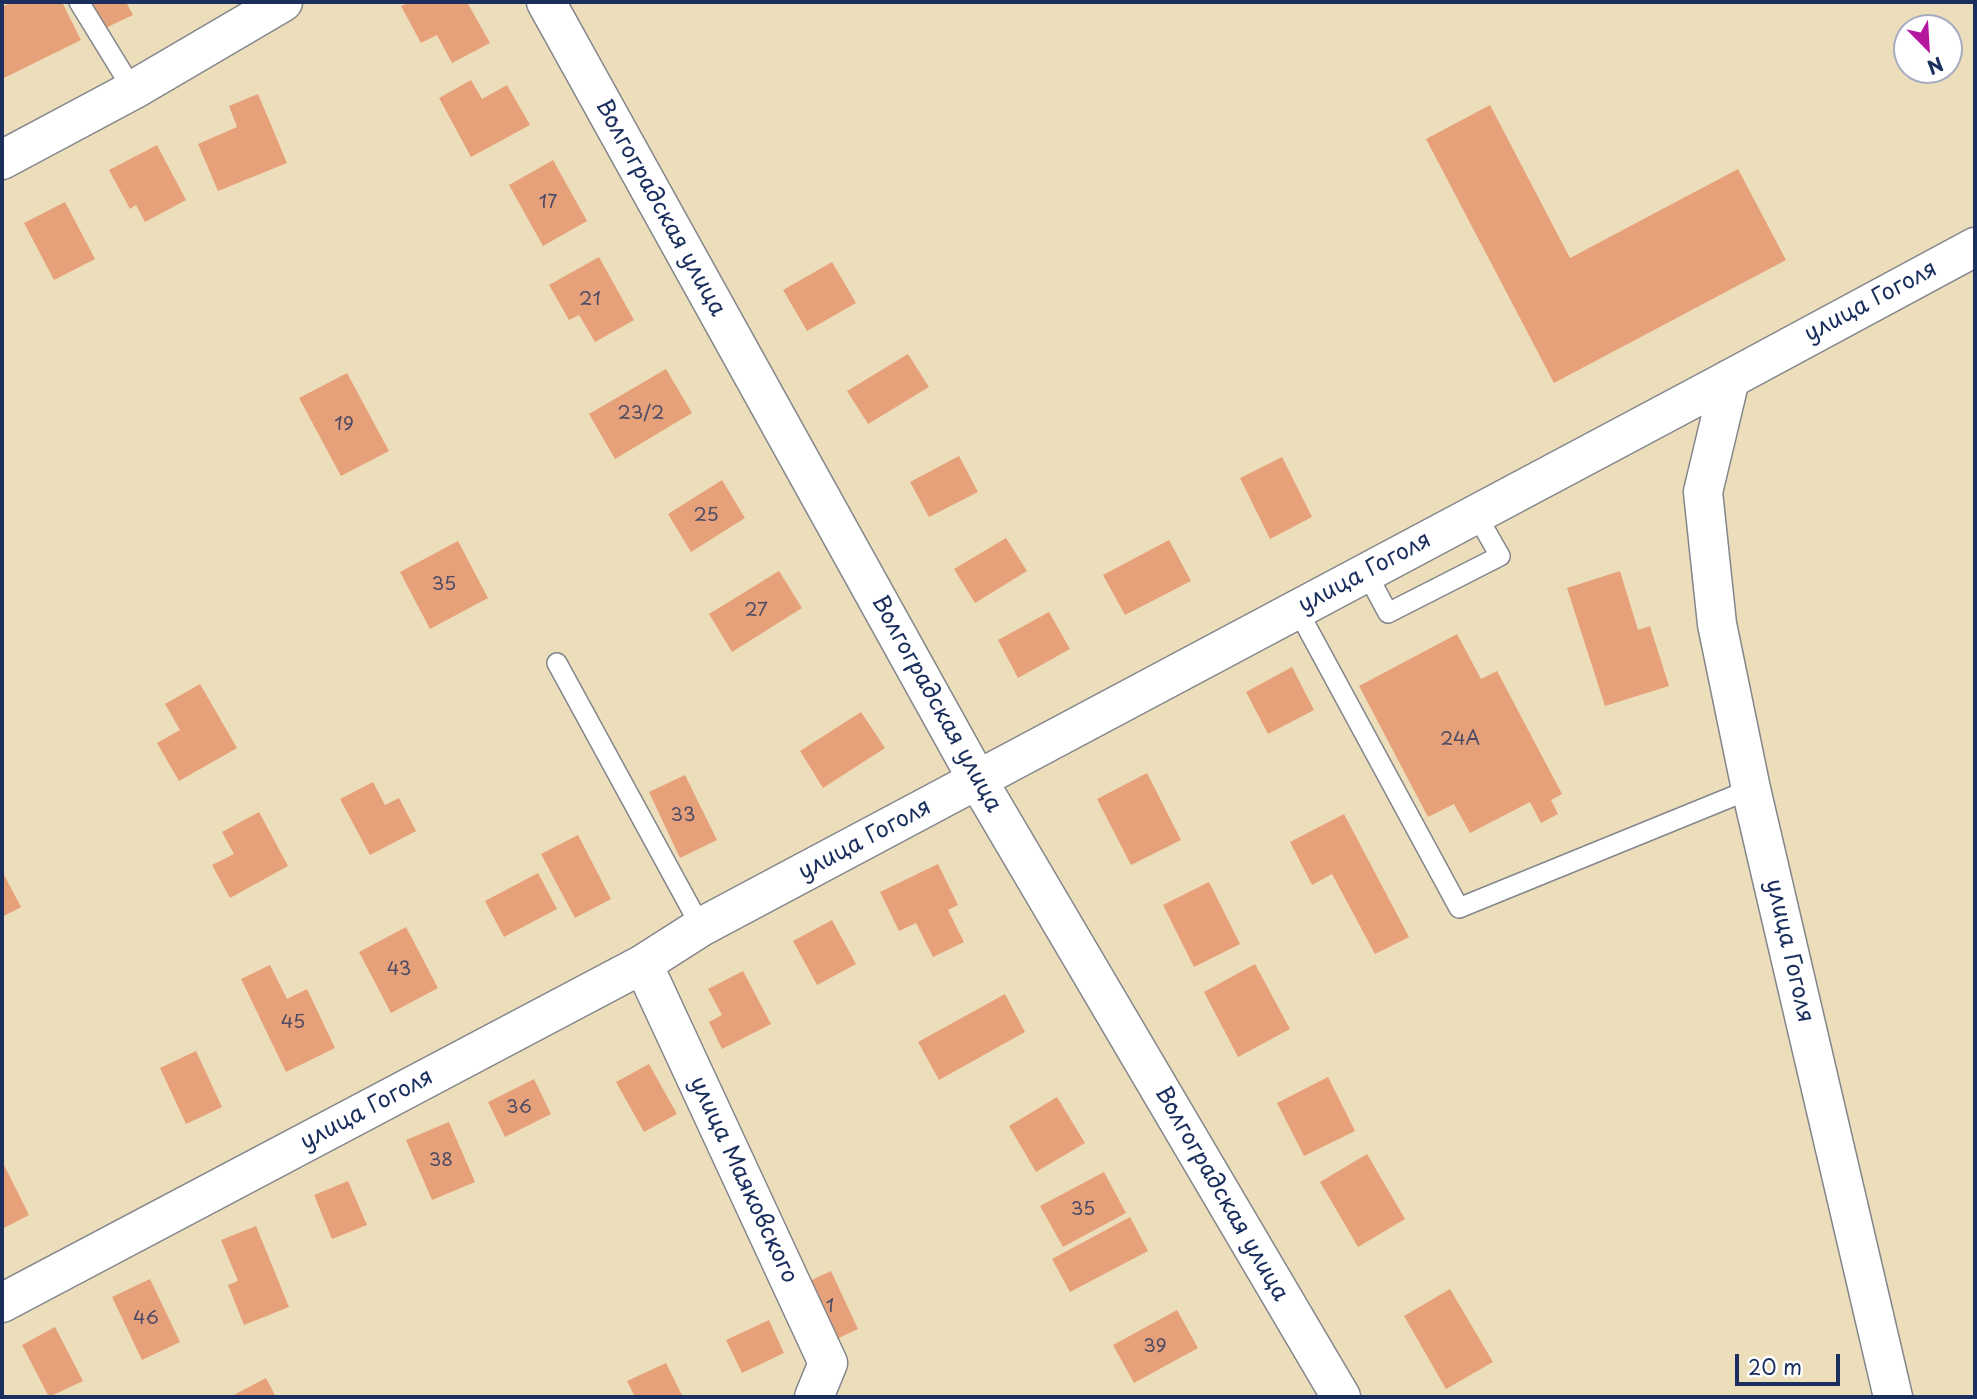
<!DOCTYPE html>
<html>
<head>
<meta charset="utf-8">
<style>
  body { margin:0 }
  #map { position:relative; width:1977px; height:1399px; overflow:hidden; background:#eddebb; font-family:"Playpen Sans",sans-serif }
  canvas { display:block }
  .frame { position:absolute; inset:0; border:4px solid #1b2f5e; pointer-events:none }
  .north { position:absolute; left:1893px; top:14px; width:70px; height:70px; box-sizing:border-box; background:#fff; border:2px solid #a4acbf; border-radius:50%; rotate:156deg; font-size:19px; font-weight:700; line-height:28px; text-align:center; color:#1b2f5e }
  .north::after { content:''; display:block; margin:auto; width:24px; height:32px; background:#b5179e; clip-path:polygon(50% 0,100% 100%,50% 72%,0 100%) }
  .scale { position:absolute; left:1735px; top:1354px; width:105px; height:32px; box-sizing:border-box; border:4px solid #1b2f5e; border-top:0; padding-left:9px; font-size:21px; line-height:24px; white-space:nowrap; color:#1b2f5e; -webkit-text-stroke:5px #fff; paint-order:stroke }
</style>
</head>
<body>
<div id="map">
<canvas width="1977" height="1399"></canvas>
<div class="frame"></div>
<div class="north">N</div>
<div class="scale">20 m</div>
</div>
<script>
const context = document.querySelector('canvas').getContext('2d');
context.lineJoin = 'round';
function paint(path, color) { context.fillStyle = color; context.fill(path, 'evenodd'); }
const poly = rows => new Path2D(rows.map(r => 'M' + r).join(''));
function trace(path, color, width, dash) { context.strokeStyle = color; context.lineWidth = width; context.lineCap = dash ? 'butt' : 'round'; context.setLineDash(dash || []); context.stroke(path); }
function label(font, color, halo, rows, align = 'center') {
  context.font = font + ' "Playpen Sans",sans-serif'; context.lineWidth = 5; context.setLineDash([]); context.textBaseline = 'middle'; context.strokeStyle = halo; context.fillStyle = color; for (const [text, x, y, turn = 0] of rows) {
    context.save(); context.translate(x, y); context.rotate((+turn || 0) * Math.PI / 180); context.textAlign = isNaN(turn) ? turn : align; if (halo) context.strokeText(text, 0, 0); context.fillText(text, 0, 0); context.restore();
  }
}
paint(poly([
  [12,2,62,2,81,40,2,79,2,7],
  [83,2,126,2,133,15,97,32],
  [410,2,467,2,490,43,452,63,437,35,421,43,401,6],
  [471,80,482,99,507,85,530,125,471,157,439,98],
  [258,94,287,163,218,191,198,144,237,127,229,106],
  [1490,105,1570,258,1738,169,1786,260,1554,383,1426,139],
  [157,145,186,200,145,222,136,205,130,209,109,170],
  [553,160,587,221,543,246,509,185],
  [65,202,95,259,54,280,24,223],
  [599,257,634,320,595,342,579,315,569,320,549,285],
  [832,262,856,303,807,331,783,290],
  [908,354,929,387,868,424,847,391],
  [666,369,692,413,615,459,589,414],
  [347,373,389,451,341,476,299,398],
  [959,456,978,492,929,517,910,482],
  [1282,457,1312,517,1270,539,1240,478],
  [722,480,745,518,691,552,668,514],
  [1006,538,1027,571,975,603,954,569],
  [1169,540,1191,581,1125,615,1103,575],
  [458,541,488,598,430,629,400,572],
  [779,571,802,608,732,652,709,614],
  [1620,571,1638,630,1650,626,1669,686,1605,706,1567,588],
  [1049,612,1070,649,1018,678,998,640],
  [1457,634,1481,679,1497,671,1562,794,1551,800,1558,814,1541,823,1530,802,1470,833,1454,804,1428,817,1359,686],
  [1292,667,1314,710,1268,734,1246,692],
  [200,684,237,748,179,781,157,743,180,730,165,704],
  [861,712,885,748,823,788,800,751],
  [1147,773,1181,840,1131,865,1097,799],
  [685,775,717,840,680,858,649,792],
  [373,782,385,805,399,798,416,831,370,855,340,799],
  [259,812,288,866,230,898,212,865,234,854,222,832],
  [1344,814,1409,937,1375,954,1332,874,1312,885,1290,842],
  [578,835,611,899,575,918,541,854],
  [938,864,958,905,948,910,964,942,933,957,916,923,899,931,880,892],
  [2,871,21,907,2,917],
  [538,873,557,909,504,937,485,901],
  [1209,882,1240,944,1194,967,1163,905],
  [832,920,856,964,817,985,793,941],
  [406,927,438,988,391,1013,359,952],
  [1255,964,1290,1029,1238,1057,1204,992],
  [270,965,287,999,307,989,335,1048,286,1072,241,979],
  [743,971,771,1024,722,1049,709,1022,722,1015,708,989],
  [1005,994,1025,1032,939,1080,918,1042],
  [196,1051,222,1107,186,1124,160,1068],
  [649,1064,677,1114,644,1132,616,1082],
  [1328,1077,1355,1131,1304,1156,1277,1103],
  [534,1079,551,1114,505,1137,488,1102],
  [1057,1097,1085,1143,1036,1172,1009,1126],
  [449,1122,475,1182,432,1200,406,1140],
  [1367,1154,1405,1219,1358,1247,1320,1182],
  [4,1165,29,1215,2,1229,2,1166],
  [1104,1172,1126,1213,1063,1247,1040,1206],
  [348,1181,367,1225,332,1239,314,1195],
  [1130,1217,1148,1251,1070,1292,1052,1259],
  [256,1226,289,1307,244,1325,228,1285,238,1281,221,1240],
  [831,1271,858,1329,828,1343,801,1285],
  [150,1279,180,1342,142,1360,112,1297],
  [1450,1289,1493,1362,1446,1389,1404,1316],
  [1177,1310,1198,1348,1134,1383,1113,1345],
  [769,1320,784,1353,742,1373,726,1340],
  [55,1327,83,1381,49,1397,22,1345],
  [666,1363,683,1397,635,1397,627,1381],
  [266,1378,276,1397,230,1397]
]), '#e7a17a');
const lane = poly([
  [79,2,133,90],
  [1366,572,1388,613,1500,556,1476,514],
  [1297,609,1459,908,1751,789],
  [557,663,701,927]
]);
const street = poly([
  [546,2,977,779,1341,1397],
  [2,160,133,90,283,2],
  [643,964,828,1363,814,1397],
  [2,1303,643,964,701,927,1730,379]
]);
const secondary = poly([
  [1893,1397,1751,789,1717,624,1703,492,1730,379,1975,247]
]);
trace(lane, '#84868c', 22);
trace(street, '#84868c', 41);
trace(secondary, '#84868c', 41);
trace(lane, '#fff', 19);
trace(street, '#fff', 38);
trace(secondary, '#fff', 38);
label('19px', '#4e4c65', null, [
  ["17",548,203],
  ["21",590,300],
  ["23/2",641,414],
  ["19",344,425],
  ["25",706,516],
  ["35",444,585],
  ["27",756,611],
  ["24А",1460,740],
  ["33",683,816],
  ["43",399,970],
  ["45",293,1023],
  ["36",519,1108],
  ["38",441,1161],
  ["35",1083,1210],
  ["1",830,1307],
  ["46",146,1319],
  ["39",1155,1347]
]);
label('23px', '#1b2f5e', '#fff', [
  ["Волгоградская улица",660,208,61],
  ["улица Гоголя",1871,302,-28],
  ["улица Гоголя",1365,573,-28],
  ["Волгоградская улица",936,704,61],
  ["улица Гоголя",865,840,-28],
  ["улица Гоголя",1789,951,77],
  ["улица Гоголя",367,1110,-28],
  ["улица Маяковского",743,1180,65],
  ["Волгоградская улица",1221,1194,60]
]);
</script>
</body>
</html>
